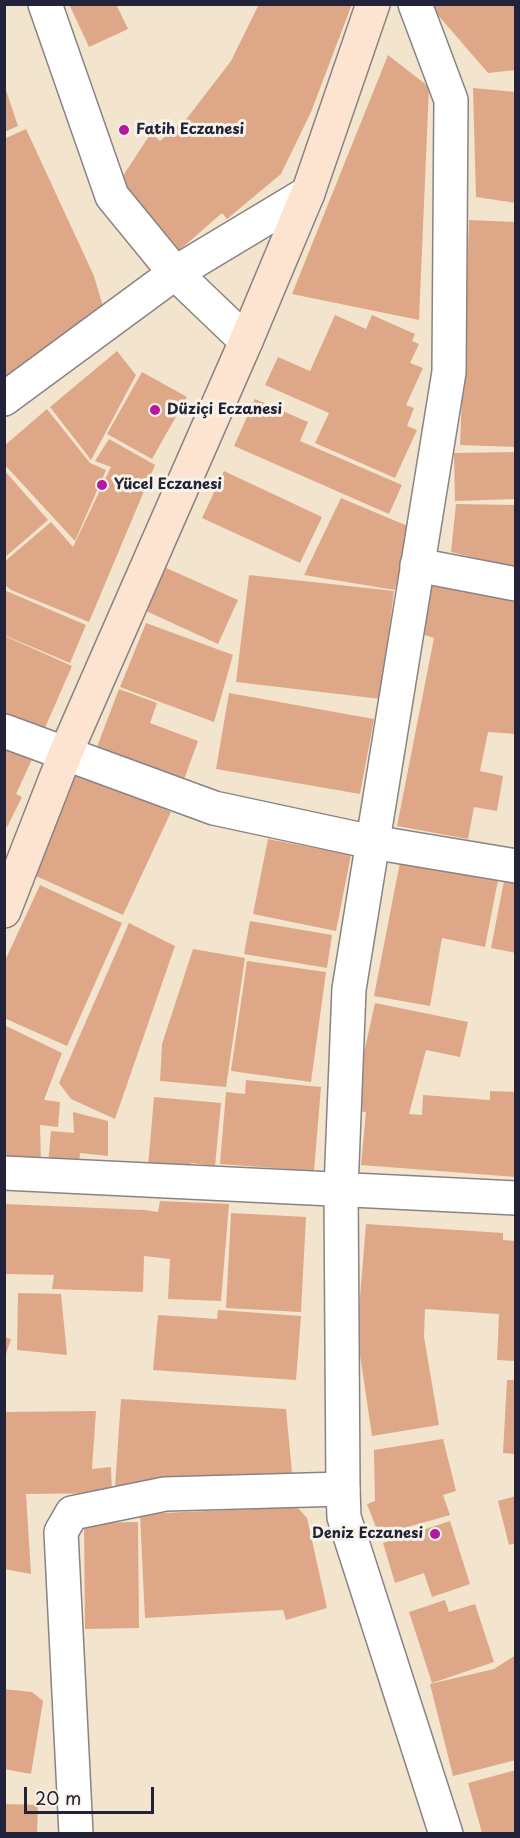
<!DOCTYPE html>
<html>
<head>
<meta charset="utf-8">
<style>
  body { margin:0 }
  #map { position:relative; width:520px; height:1838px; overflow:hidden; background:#f3e4cd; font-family:"Playpen Sans",sans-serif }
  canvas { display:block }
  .frame { position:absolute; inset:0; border:6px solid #22223b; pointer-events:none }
  .scale { position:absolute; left:24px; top:1787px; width:130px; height:27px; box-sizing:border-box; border:3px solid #22223b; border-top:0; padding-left:8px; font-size:18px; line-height:21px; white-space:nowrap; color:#22223b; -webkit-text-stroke:4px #f7f3e8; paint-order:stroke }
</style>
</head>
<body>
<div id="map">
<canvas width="520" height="1838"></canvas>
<div class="frame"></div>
<div class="scale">20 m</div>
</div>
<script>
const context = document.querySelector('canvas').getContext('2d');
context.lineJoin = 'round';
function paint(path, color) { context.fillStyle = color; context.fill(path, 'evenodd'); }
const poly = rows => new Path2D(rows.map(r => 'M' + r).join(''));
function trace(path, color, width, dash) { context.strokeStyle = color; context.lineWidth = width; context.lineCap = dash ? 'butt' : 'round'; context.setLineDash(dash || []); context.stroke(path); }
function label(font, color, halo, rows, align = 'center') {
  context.font = font + ' "Playpen Sans",sans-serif'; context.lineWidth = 6; context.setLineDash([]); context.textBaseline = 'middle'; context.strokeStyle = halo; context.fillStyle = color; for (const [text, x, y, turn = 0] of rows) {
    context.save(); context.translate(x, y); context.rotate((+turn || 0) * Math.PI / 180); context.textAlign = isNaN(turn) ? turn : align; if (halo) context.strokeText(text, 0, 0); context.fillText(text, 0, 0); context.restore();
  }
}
paint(poly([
  [69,4,116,4,128,29,89,47],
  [259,4,352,4,311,112,281,174,227,219,222,213,175,254,115,188,151,133,160,141,188,117,231,61],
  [434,5,516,5,516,70,488,73,431,7],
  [388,55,429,87,419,320,292,294],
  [4,84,18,126,4,132],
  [473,88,516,92,516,203,476,197],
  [26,129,94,276,105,313,4,379,4,139],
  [469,220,516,222,516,447,460,445],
  [335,315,366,329,372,315,415,334,412,341,419,344,410,363,423,368,406,405,414,408,407,426,417,430,395,478,315,443,329,413,265,385,278,357,310,371],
  [117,351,136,375,91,460,50,407],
  [142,372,187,397,152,459,107,434],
  [255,399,308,422,300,441,402,485,389,514,234,446],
  [47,409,90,463,106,470,75,541,4,464,4,446],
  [109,439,155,465,89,622,11,590,4,584,4,562,51,522,73,547,111,467,95,461],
  [516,452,516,499,455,501,454,453],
  [4,470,48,520,4,558],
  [224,471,322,517,300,563,202,518],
  [341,498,410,527,395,590,304,575],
  [456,504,516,505,516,568,451,552],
  [164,567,238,600,218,644,144,610],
  [431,574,516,602,516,734,488,732,480,771,503,776,497,811,474,807,468,839,397,826,434,638,422,634],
  [249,575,394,591,381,699,236,682],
  [4,590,86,625,70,663,4,635],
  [146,623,233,655,214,722,120,687],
  [5,636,72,666,44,730,5,713],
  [119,689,157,703,150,723,198,741,182,785,95,752],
  [229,693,374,719,360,794,216,769],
  [5,739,35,753,16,794,22,797,7,827,5,826],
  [76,769,171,812,123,915,29,873],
  [268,839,351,855,336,931,253,914],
  [401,857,499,875,485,947,442,938,430,1006,374,996],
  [504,881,516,884,516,953,491,948],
  [40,885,122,923,67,1046,4,1018,4,963],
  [250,921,332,935,327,968,244,954],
  [129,923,175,946,115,1119,71,1099,59,1083],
  [193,949,245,958,226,1087,160,1081,162,1044],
  [247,961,326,972,311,1082,231,1071],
  [375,1003,468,1022,460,1057,426,1050,409,1114,422,1115,423,1095,490,1100,490,1091,516,1092,516,1177,361,1165,366,1112,355,1111,362,1062],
  [4,1025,62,1053,44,1100,60,1102,58,1127,40,1125,41,1163,4,1157],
  [246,1080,321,1087,314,1171,220,1164,226,1092,245,1094],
  [154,1097,221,1103,215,1166,191,1163,190,1171,148,1167],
  [73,1112,108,1121,108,1156,80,1153,79,1164,48,1164,51,1131,74,1133],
  [160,1201,229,1204,221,1301,168,1299,170,1259,144,1256,143,1292,52,1289,54,1275,4,1274,4,1204,145,1210,158,1212],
  [231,1213,306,1217,301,1312,226,1308],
  [366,1224,503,1233,503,1240,516,1241,516,1361,497,1360,499,1314,425,1309,424,1337,439,1425,372,1436,357,1334],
  [18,1293,61,1294,67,1355,17,1350],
  [218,1310,301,1316,296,1380,153,1370,158,1315,217,1319],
  [4,1337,11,1339,5,1357,4,1356],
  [507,1380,516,1380,516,1454,503,1453],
  [121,1399,286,1409,292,1473,115,1487],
  [96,1411,92,1469,111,1467,112,1493,26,1494,31,1574,4,1569,4,1412],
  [443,1439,456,1491,443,1495,450,1515,379,1535,367,1504,375,1501,374,1450],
  [516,1496,516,1543,509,1545,498,1501],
  [297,1507,307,1518,327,1608,286,1620,283,1610,145,1618,140,1514],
  [450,1521,470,1584,432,1597,424,1573,395,1583,383,1543],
  [138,1522,139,1628,85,1629,84,1523],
  [445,1600,449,1612,475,1604,494,1662,432,1683,409,1612],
  [516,1655,516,1760,453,1776,430,1684,494,1669],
  [4,1689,32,1692,43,1701,31,1774,4,1769],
  [516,1770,516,1833,482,1833,468,1783],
  [4,1804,38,1805,37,1833,4,1833]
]), '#dea888');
const minor = poly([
  [4,399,175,273,308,193],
  [417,565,516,584],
  [4,731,214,808,372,842,516,866],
  [76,1834,61,1532,72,1513,165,1494,343,1489]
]);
const tertiary = poly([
  [45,4,112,196,175,273,246,341],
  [415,4,451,100,449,372,349,989,341,1189,343,1489,344,1517,446,1834],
  [4,1173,516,1198]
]);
const secondary = poly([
  [4,911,66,752,246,341,308,193,373,4]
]);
trace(minor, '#8a8384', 36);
trace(tertiary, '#8a8384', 36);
trace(secondary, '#8a8384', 36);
trace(minor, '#fff', 33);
trace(tertiary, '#fff', 33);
trace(secondary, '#fde4d1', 33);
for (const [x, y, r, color] of [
  [124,130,6,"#b5179e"],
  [155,410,6,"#b5179e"],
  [102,485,6,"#b5179e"],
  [435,1534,6,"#b5179e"]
]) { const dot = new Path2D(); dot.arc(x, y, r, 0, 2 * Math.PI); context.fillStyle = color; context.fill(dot); trace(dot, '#f7f3e8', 2); }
label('bold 15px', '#22223b', '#f7f3e8', [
  ["Fatih Eczanesi",136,130],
  ["Düziçi Eczanesi",167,410],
  ["Yücel Eczanesi",114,485],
  ["Deniz Eczanesi",423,1534,"right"]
], 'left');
</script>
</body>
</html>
